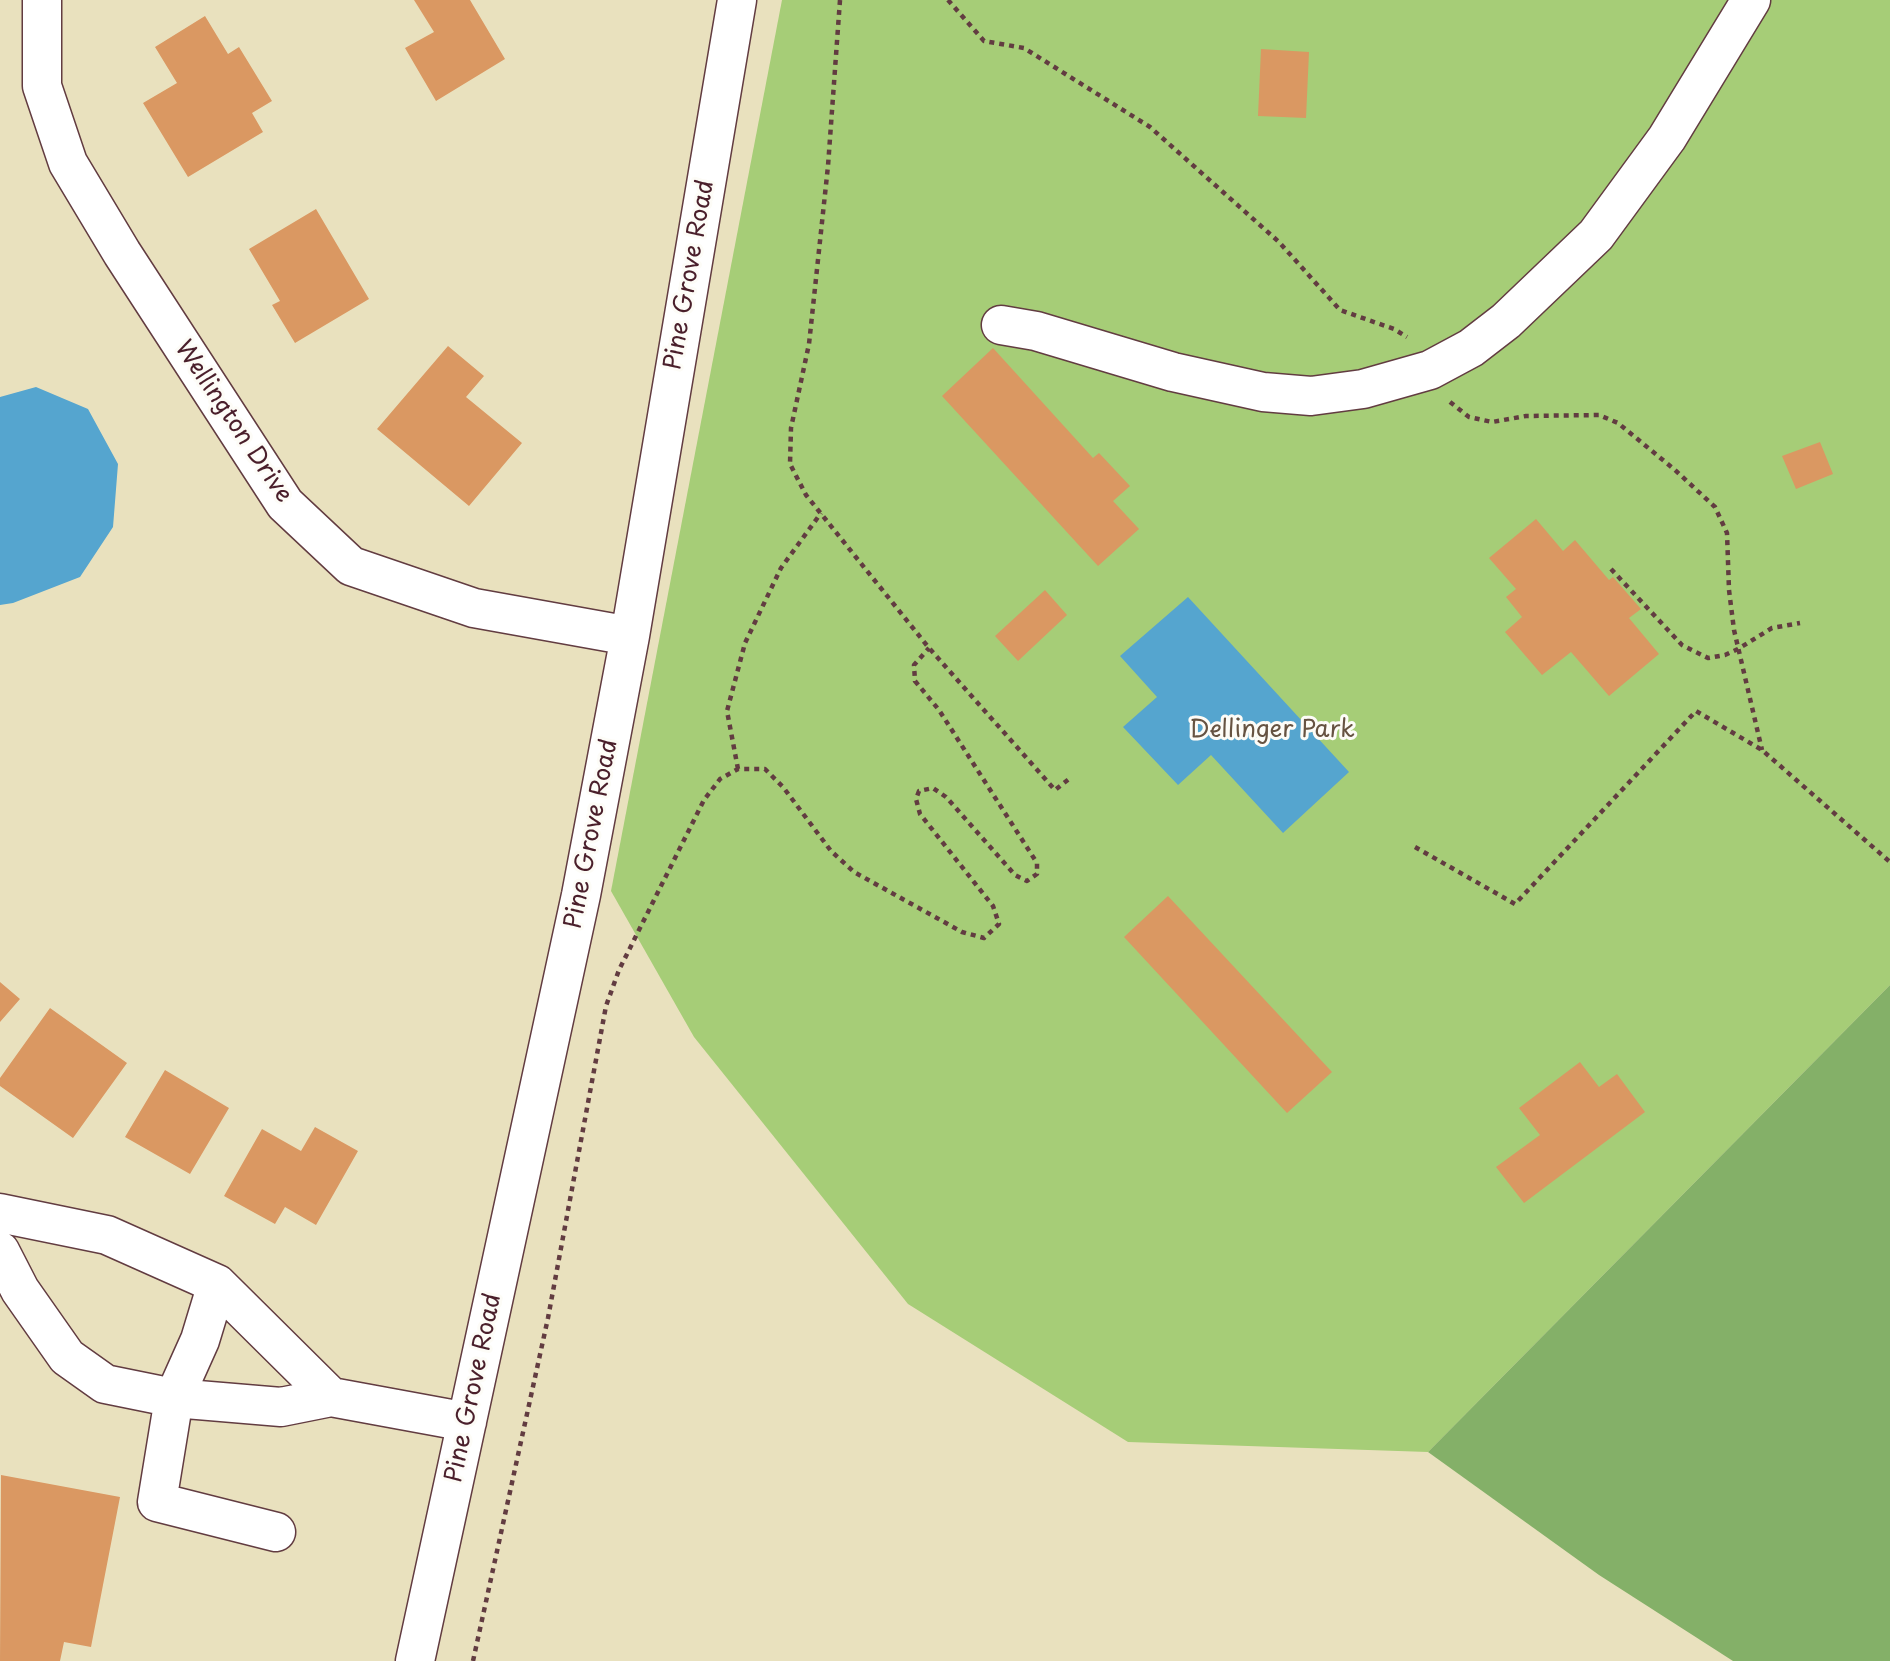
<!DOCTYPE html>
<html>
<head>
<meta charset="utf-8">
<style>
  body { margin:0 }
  canvas { display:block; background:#e9e1be }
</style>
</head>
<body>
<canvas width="1890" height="1661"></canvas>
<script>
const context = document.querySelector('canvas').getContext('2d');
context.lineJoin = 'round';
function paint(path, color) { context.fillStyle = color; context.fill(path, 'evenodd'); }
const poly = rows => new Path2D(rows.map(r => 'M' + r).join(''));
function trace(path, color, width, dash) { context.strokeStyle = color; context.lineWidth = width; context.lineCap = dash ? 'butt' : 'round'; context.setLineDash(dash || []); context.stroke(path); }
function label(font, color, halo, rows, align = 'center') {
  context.font = font + ' "Playpen Sans",sans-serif'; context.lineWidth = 6; context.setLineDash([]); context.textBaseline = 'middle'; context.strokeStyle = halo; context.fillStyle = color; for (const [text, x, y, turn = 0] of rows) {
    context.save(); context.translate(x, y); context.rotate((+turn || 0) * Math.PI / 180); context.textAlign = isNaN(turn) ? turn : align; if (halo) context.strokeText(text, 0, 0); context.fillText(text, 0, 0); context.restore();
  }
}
paint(poly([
  [782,0,1890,0,1890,985,1428,1452,1128,1442,908,1304,694,1037,611,891]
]), '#a6cd77');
paint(poly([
  [1890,985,1890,1661,1733,1661,1599,1575,1428,1452]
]), '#84b068');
paint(poly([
  [36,387,88,409,118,464,113,527,80,577,13,603,0,605,0,397],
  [1188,597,1349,772,1283,833,1211,755,1178,785,1123,727,1157,697,1120,656]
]), '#55a5cf');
paint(poly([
  [414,0,470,0,505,59,436,101,405,48,434,32],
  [205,16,228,54,239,47,272,101,252,113,263,132,188,177,143,103,177,83,155,47],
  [1261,49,1309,52,1306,118,1258,116],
  [316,209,369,299,295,343,272,305,280,301,249,249],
  [448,346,484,376,466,397,522,443,469,506,377,429],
  [993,348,1093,458,1099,453,1130,486,1113,501,1139,529,1098,566,942,396],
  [1820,442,1833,474,1796,489,1782,456],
  [1536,519,1563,551,1575,540,1609,580,1613,577,1641,609,1629,618,1659,654,1609,696,1571,652,1542,675,1505,632,1522,617,1506,597,1516,589,1489,558],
  [1045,590,1067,615,1018,661,995,636],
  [1168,896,1332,1072,1287,1113,1124,937],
  [0,982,20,999,0,1022],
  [50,1008,127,1063,73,1138,0,1086,0,1078],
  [1580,1062,1599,1087,1617,1074,1645,1112,1524,1203,1496,1167,1540,1135,1519,1108],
  [165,1070,229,1108,190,1174,125,1137],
  [315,1127,358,1151,316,1225,285,1207,275,1224,224,1196,262,1129,301,1151],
  [1,1475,120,1497,91,1647,64,1642,60,1661,0,1661]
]), '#da9862');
const minor = poly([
  [42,0,42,86,68,163,122,253,285,504,351,566,474,608,630,636],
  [1001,325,1036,331,1173,372,1263,392,1311,396,1363,389,1430,370,1471,348,1506,321,1596,235,1667,138,1751,0],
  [0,1213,107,1235,217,1284,331,1397],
  [0,1251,20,1290,67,1357,105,1384,174,1398,281,1407,331,1397,467,1422],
  [217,1284,200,1340,174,1398,157,1502,276,1532],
  [415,1661,581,895,630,636,737,0]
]);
trace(minor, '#623c41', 41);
trace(poly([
  [840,0,828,166,809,344,791,428,790,464,806,495,929,648,1055,790,1069,779],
  [948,0,984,41,1024,48,1150,127,1279,242,1340,310,1394,329,1407,337],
  [1450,402,1469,417,1492,422,1526,416,1599,415,1618,423,1675,470,1715,507,1727,533,1729,590,1734,630,1762,750],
  [1611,569,1682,645,1708,658,1725,655,1738,649,1772,628,1800,623],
  [738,769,727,711,745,643,781,568,821,513],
  [1415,847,1515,904,1696,711,1762,750,1890,862],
  [473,1661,548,1318,606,1006,619,970,704,800,720,779,738,769,765,769,783,787,831,851,854,872,962,932,984,938,999,924,993,906,920,814,916,799,919,791,933,788,946,797,1015,875,1027,881,1037,874,1037,863,939,710,915,681,914,665,929,648]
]), '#623c41', 4.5, [5, 5]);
trace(minor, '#fff', 38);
label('24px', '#4a1f2b', '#fdfcf7', [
  ["Pine Grove Road",690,275,-80],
  ["Wellington Drive",233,422,56],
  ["Pine Grove Road",592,834,-79],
  ["Pine Grove Road",474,1388,-78]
]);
label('24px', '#665342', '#fdfcf7', [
  ["Dellinger Park",1272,730]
]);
</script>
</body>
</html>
